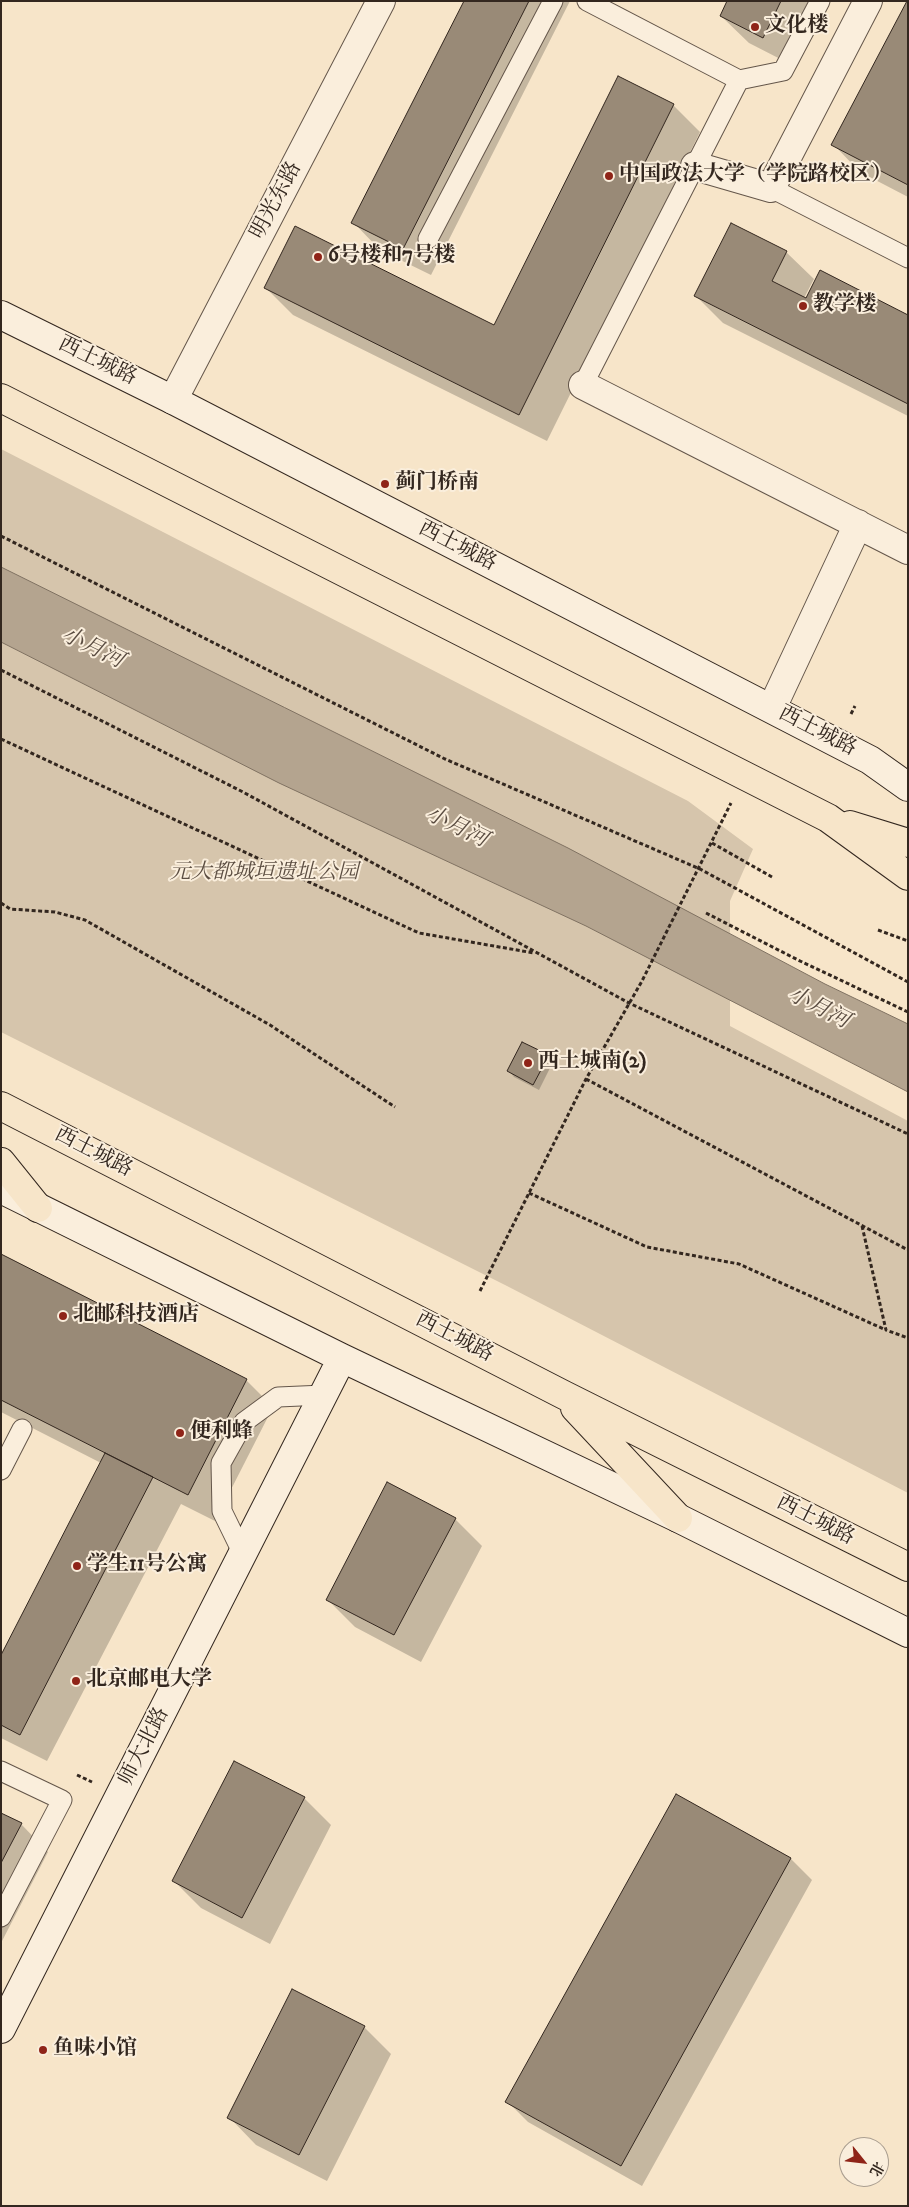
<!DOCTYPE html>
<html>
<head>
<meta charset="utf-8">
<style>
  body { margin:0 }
  #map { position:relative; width:909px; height:2207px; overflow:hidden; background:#f7e5c9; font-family:"IM FELL DW Pica","Noto Serif SC",serif }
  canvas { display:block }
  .frame { position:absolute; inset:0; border:2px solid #33271f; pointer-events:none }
  .north { position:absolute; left:839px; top:2137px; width:50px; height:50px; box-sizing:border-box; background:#faeedc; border:1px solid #aa9e90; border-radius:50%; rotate:119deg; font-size:14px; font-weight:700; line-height:20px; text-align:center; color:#33271f }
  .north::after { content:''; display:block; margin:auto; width:18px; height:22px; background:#8f2418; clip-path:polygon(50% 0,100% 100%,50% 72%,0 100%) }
</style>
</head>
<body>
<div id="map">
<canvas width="909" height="2207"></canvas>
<div class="frame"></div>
<div class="north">北</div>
</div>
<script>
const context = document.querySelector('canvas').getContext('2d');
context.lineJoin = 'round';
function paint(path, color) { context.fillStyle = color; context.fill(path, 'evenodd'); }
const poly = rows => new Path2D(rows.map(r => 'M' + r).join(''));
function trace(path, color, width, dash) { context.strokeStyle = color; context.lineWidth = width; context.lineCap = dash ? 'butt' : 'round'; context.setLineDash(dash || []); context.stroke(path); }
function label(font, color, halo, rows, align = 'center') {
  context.font = font + ' "IM FELL DW Pica","Noto Serif SC",serif'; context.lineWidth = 4; context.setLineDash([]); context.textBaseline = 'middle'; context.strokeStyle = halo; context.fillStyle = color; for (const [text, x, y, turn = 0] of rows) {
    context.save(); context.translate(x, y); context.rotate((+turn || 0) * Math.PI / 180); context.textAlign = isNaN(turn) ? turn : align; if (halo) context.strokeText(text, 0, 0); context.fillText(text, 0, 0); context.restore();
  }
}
paint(poly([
  [1,449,688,801,753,849,730,901,730,1026,908,1121,908,1493,507,1286,1,1032]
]), '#d6c5ac');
const water = poly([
  [1,567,568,848,825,984,908,1024,908,1092,586,926,279,783,1,642,1,567]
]);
paint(water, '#b4a48f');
trace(water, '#807262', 1);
paint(poly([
  [465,1,570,1,431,275,380,250,353,222],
  [729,1,822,1,790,64,749,43,721,16],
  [908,3,908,197,860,172,833,144],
  [673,105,700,132,547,441,293,315,266,288,494,327],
  [786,252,814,279,804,298,908,316,908,416,723,323,695,295],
  [548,1056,553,1062,539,1090,514,1077,509,1071],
  [1,1255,246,1380,273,1407,215,1521,181,1504,47,1761,1,1738,1,1658,101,1463,1,1412],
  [455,1519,482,1546,421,1662,355,1627,327,1599],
  [676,1796,791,1859,812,1880,642,2186,528,2122,507,2101],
  [304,1798,331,1825,270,1944,201,1908,174,1881],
  [1,1814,21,1824,48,1852,1,1943],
  [364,2027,391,2054,327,2181,256,2145,229,2117]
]), '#0003');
const building = poly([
  [464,1,529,1,403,249,351,223,464,1],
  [727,1,781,1,763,38,720,16,727,1],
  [907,1,908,1,908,185,831,145,907,1],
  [618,76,674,104,519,415,264,288,295,226,494,325,618,76],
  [731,223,787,251,772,281,806,298,820,270,908,315,908,404,694,296,731,223],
  [522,1042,549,1055,533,1085,507,1071,522,1042],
  [1,1254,247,1379,188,1495,1,1400,1,1254],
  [105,1453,153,1477,20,1735,1,1725,1,1655,105,1453],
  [387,1482,456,1518,394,1635,326,1600,387,1482],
  [234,1761,305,1797,242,1918,172,1881,234,1761],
  [676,1794,791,1858,621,2166,505,2102,676,1794],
  [1,1813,22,1823,1,1863,1,1813],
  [292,1989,365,2026,299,2155,227,2118,292,1989]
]);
paint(building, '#998a77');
trace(building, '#33271f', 1);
const lane = poly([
  [587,1,739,80,783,71,820,1],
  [771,188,908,258],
  [428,239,553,1],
  [583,385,739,80],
  [1,1470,22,1429],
  [243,1554,222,1511,221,1463,244,1422,278,1397,324,1395],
  [1,1771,62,1800,1,1917]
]);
const street = poly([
  [695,166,771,188,868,1],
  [583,385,908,550],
  [173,400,381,1],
  [772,708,858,524]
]);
const secondary = poly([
  [1,315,173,400,870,760,908,787],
  [1,1189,342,1358,678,1518,908,1633],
  [1,2029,342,1358]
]);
const highway = poly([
  [1,398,828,818,908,876],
  [850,825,908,843],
  [1,1106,564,1395,908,1567],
  [1,1162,38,1208],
  [575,1408,678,1518]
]);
trace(lane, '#64564a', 21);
trace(street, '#64564a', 30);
trace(secondary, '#33271f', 30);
trace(highway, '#33271f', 30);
trace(poly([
  [1,536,445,759,700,869,908,982],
  [1,670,243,792,629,1003,908,1134],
  [851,714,855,706],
  [1,739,419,933,534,953],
  [712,843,772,877],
  [1,903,10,909,55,912,85,920,270,1025,395,1107],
  [706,913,798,960,908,1012],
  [878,930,908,941],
  [586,1079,908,1250],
  [529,1193,647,1247,739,1264,886,1330],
  [862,1226,886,1330,908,1338],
  [480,1291,586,1079,642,981,731,803],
  [77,1775,92,1782]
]), '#33271f', 3, [4, 2.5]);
trace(lane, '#faeedc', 19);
trace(street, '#faeedc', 28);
trace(secondary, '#faeedc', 28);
trace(highway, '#f7e5c9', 28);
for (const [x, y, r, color] of [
  [755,27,5,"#8f2418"],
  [609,176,5,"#8f2418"],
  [318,257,5,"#8f2418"],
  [803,306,5,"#8f2418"],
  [385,484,5,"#8f2418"],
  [528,1063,5,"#8f2418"],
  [63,1316,5,"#8f2418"],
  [180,1433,5,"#8f2418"],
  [77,1566,5,"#8f2418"],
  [76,1681,5,"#8f2418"],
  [43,2050,5,"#8f2418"]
]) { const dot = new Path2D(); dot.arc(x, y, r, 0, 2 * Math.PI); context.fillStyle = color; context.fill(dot); trace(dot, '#faeedc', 2); }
label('bold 21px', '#33271f', '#faeedc', [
  ["文化楼",765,27],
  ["中国政法大学（学院路校区）",619,176],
  ["6号楼和7号楼",328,257],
  ["教学楼",813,306],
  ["蓟门桥南",395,484],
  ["西土城南(2)",538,1063],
  ["北邮科技酒店",73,1316],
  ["便利蜂",190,1433],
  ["学生11号公寓",87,1566],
  ["北京邮电大学",86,1681],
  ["鱼味小馆",53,2050]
], 'left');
label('21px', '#33271f', '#faeedc', [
  ["明光东路",277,201,-62],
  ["西土城路",97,362,26],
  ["西土城路",457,547,27],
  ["西土城路",817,732,27],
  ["西土城路",93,1153,27],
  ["西土城路",454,1338,27],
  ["西土城路",815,1521,27],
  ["师大北路",145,1747,-63]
]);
label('italic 21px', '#5c4e42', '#faeedc', [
  ["元大都城垣遗址公园",264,874]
]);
label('italic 22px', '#5a4c41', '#faeedc', [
  ["小月河",92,649,26],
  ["小月河",456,828,26],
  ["小月河",818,1009,27]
]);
</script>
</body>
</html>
